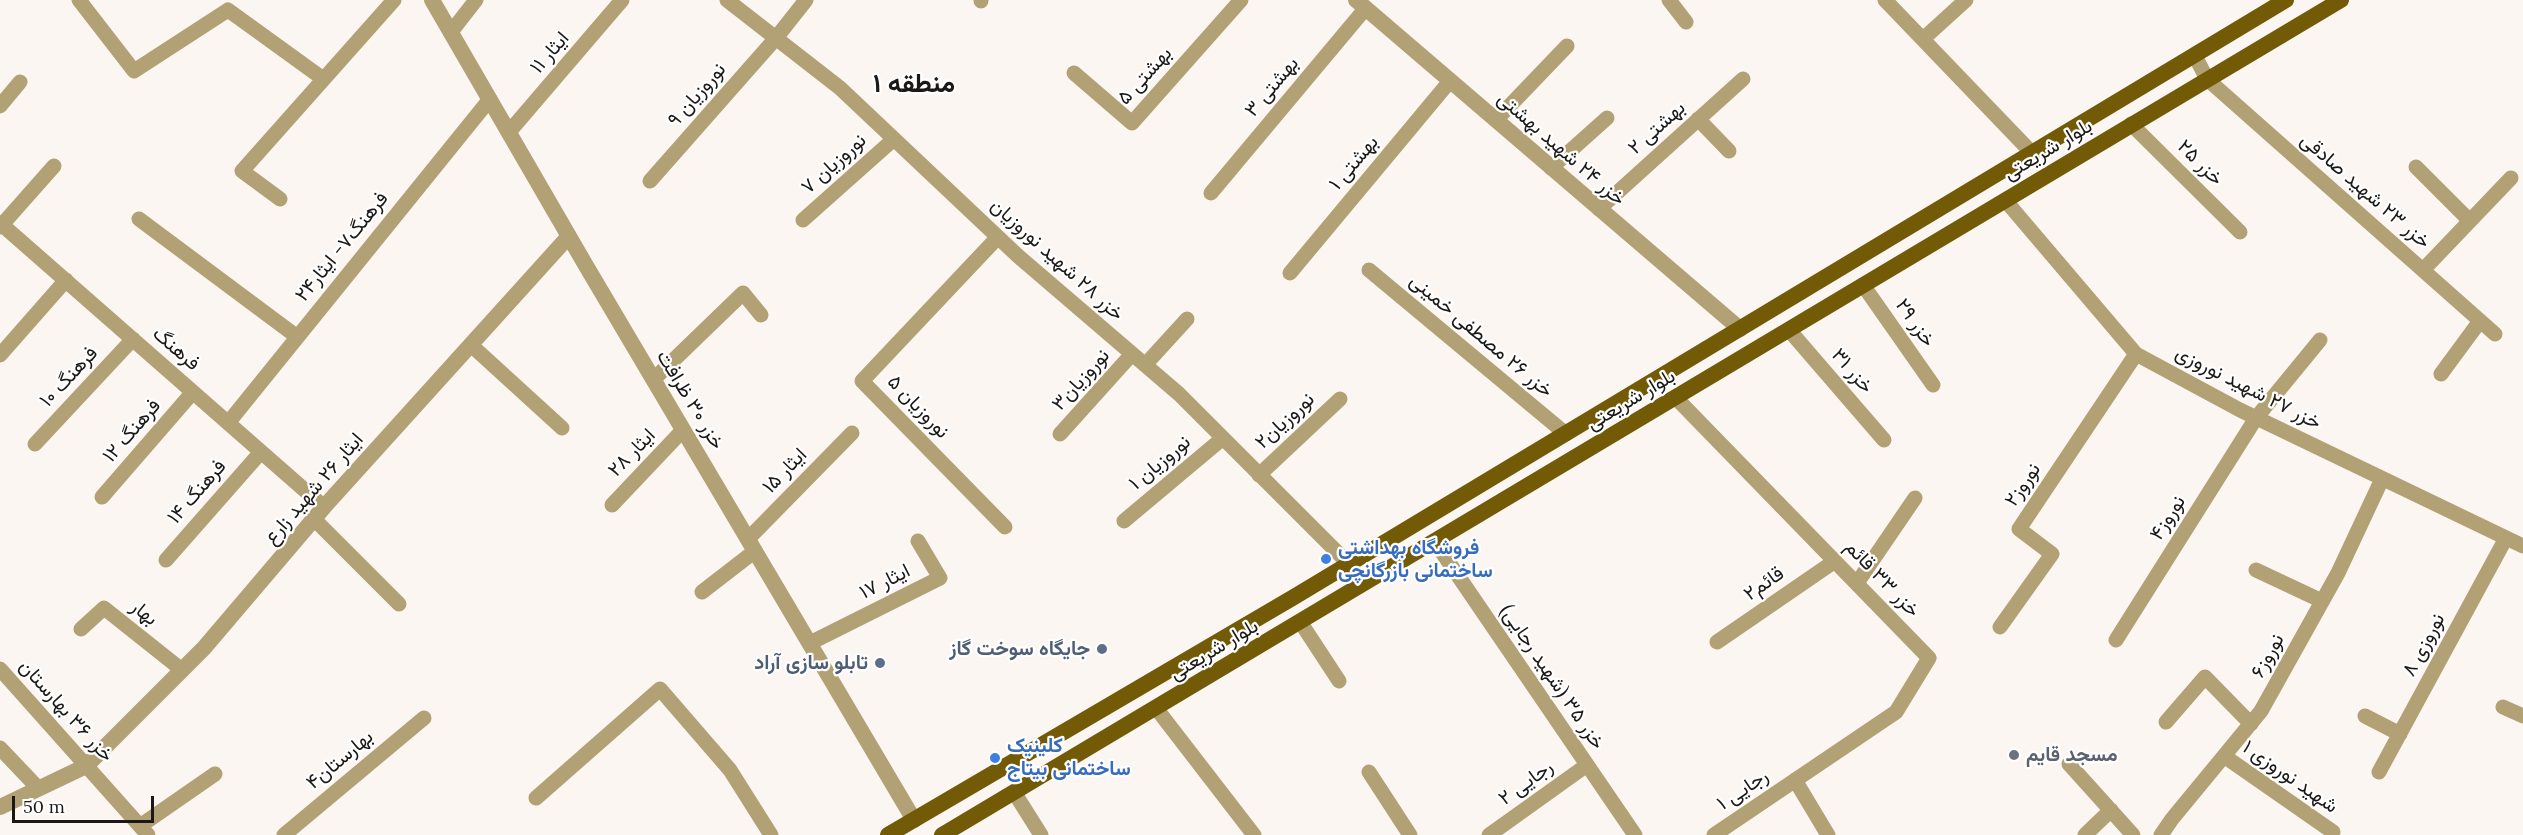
<!DOCTYPE html>
<html>
<head>
<meta charset="utf-8">
<style>
  body { margin:0 }
  #map { position:relative; width:2523px; height:835px; overflow:hidden; background:#fcf6f3; font-family:Lora,serif }
  canvas { display:block }
  .scale { position:absolute; left:12px; top:796px; width:142px; height:27px; box-sizing:border-box; border:3px solid #1b1918; border-top:0; padding-left:8px; font-size:18px; line-height:21px; white-space:nowrap; color:#1b1918; -webkit-text-stroke:4px #fff; paint-order:stroke }
</style>
</head>
<body>
<div id="map">
<canvas width="2523" height="835"></canvas>
<div class="scale">50 m</div>
</div>
<script>
const context = document.querySelector('canvas').getContext('2d');
context.lineJoin = 'round';
const poly = rows => new Path2D(rows.map(r => 'M' + r).join(''));
function trace(path, color, width, dash) { context.strokeStyle = color; context.lineWidth = width; context.lineCap = dash ? 'butt' : 'round'; context.setLineDash(dash || []); context.stroke(path); }
function label(font, color, halo, rows, align = 'center') {
  context.font = font + ' Lora,Vazirmatn,serif'; context.lineWidth = 4.5; context.setLineDash([]); context.textBaseline = 'middle'; context.strokeStyle = halo; context.fillStyle = color; for (const [text, x, y, turn = 0] of rows) {
    context.save(); context.translate(x, y); context.rotate((+turn || 0) * Math.PI / 180); context.textAlign = isNaN(turn) ? turn : align; if (halo) context.strokeText(text, 0, 0); context.fillText(text, 0, 0); context.restore();
  }
}
trace(poly([
  [79,0,134,71,228,10,322,78],
  [727,0,840,88,1018,256,1179,394,1349,564],
  [981,0,981,1],
  [1669,0,1686,22],
  [1885,0,2032,153],
  [451,32,476,0],
  [1923,39,1966,0],
  [2195,56,2207,79,2495,334],
  [1074,73,1132,123,1241,0],
  [0,106,20,82],
  [1698,119,1729,151],
  [1496,120,1567,46],
  [2131,124,2240,232],
  [509,132,622,0],
  [2416,167,2470,221],
  [1551,168,1607,118],
  [650,181,776,38,806,0],
  [1211,193,1365,9],
  [280,199,242,171,394,0],
  [2005,200,2136,354,2240,410,2523,546],
  [1599,209,1743,79],
  [139,219,296,336],
  [803,220,894,139],
  [0,223,324,507],
  [0,227,54,166],
  [998,237,862,381,1005,527],
  [1369,270,1566,434],
  [2423,270,2511,178],
  [1290,273,1450,81],
  [1863,285,1933,385],
  [1789,330,1884,440],
  [471,345,562,428],
  [0,355,66,280],
  [1145,365,1187,319],
  [2441,374,2480,321],
  [654,379,743,293,761,315],
  [1676,398,1929,658,1896,712,1714,835],
  [228,423,490,99],
  [1060,434,1132,354],
  [35,444,133,339],
  [1259,475,1340,399],
  [102,497,193,392],
  [612,505,683,430],
  [314,519,399,604],
  [1124,521,1223,438],
  [748,539,852,433],
  [1435,542,1635,835],
  [166,560,261,452],
  [2256,570,2322,601],
  [1857,583,1915,498],
  [702,592,755,551],
  [1301,623,1339,681],
  [2000,627,2052,554,2019,529,2136,354],
  [81,629,104,608,182,670],
  [2116,640,2256,418,2320,340],
  [1717,642,1835,561],
  [810,643,940,578,918,541],
  [0,669,148,835],
  [2503,707,2523,716],
  [1156,708,1254,835],
  [2365,716,2400,734],
  [2166,722,2205,677,2251,724],
  [0,748,38,788],
  [2224,756,2333,832],
  [2069,764,2133,835],
  [1369,772,1410,835],
  [2379,772,2506,538],
  [1795,780,1828,835],
  [1014,792,1041,835],
  [536,798,660,689,730,770,771,835],
  [140,826,215,774],
  [284,835,424,718],
  [1489,835,1587,765],
  [2085,835,2111,810],
  [2161,835,2172,819,2261,711,2338,573,2382,479]
]), '#b2a175', 15);
trace(poly([
  [432,0,585,264,914,820],
  [1356,0,1740,329],
  [0,807,86,766,204,648,324,507,569,236]
]), '#b2a175', 16);
trace(poly([
  [888,835,1294,597,2286,0],
  [942,835,2341,0]
]), '#725a07', 16);
for (const [x, y, r, color] of [
  [1326,559,6,"#3f7fe0"],
  [1102,649,6,"#5c6f8a"],
  [880,663,6,"#5c6f8a"],
  [2014,755,6,"#6b7280"],
  [995,758,6,"#3f7fe0"]
]) { const dot = new Path2D(); dot.arc(x, y, r, 0, 2 * Math.PI); context.fillStyle = color; context.fill(dot); trace(dot, '#fff', 2); }
label('20px', '#1b1918', '#fff', [
  ["ایثار ۱۱",550,53,-49],
  ["بهشتی ۵",1145,76,-48],
  ["بهشتی ۳",1272,87,-50],
  ["نوروزیان ۹",697,95,-49],
  ["بهشتی ۲",1657,128,-42],
  ["خزر ۲۴ شهید بهشتی",1561,149,41],
  ["بلوار شریعتی",2048,150,-31],
  ["بهشتی ۱",1354,163,-50],
  ["خزر ۲۵",2200,163,45],
  ["نوروزیان ۷",834,164,-42],
  ["خزر ۲۳ شهید صادقی",2365,191,41],
  ["فرهنگ۷- ایثار۲۴",342,247,-51],
  ["خزر ۲۸ شهید نوروزیان",1057,260,42],
  ["خزر ۲۹",1915,323,55],
  ["خزر ۲۶ مصطفی خمینی",1481,336,40],
  ["فرهنگ",176,349,41],
  ["خزر ۳۱",1852,371,49],
  ["فرهنگ ۱۰",69,377,-47],
  ["نوروزیان۳",1081,380,-48],
  ["خزر ۲۷ شهید نوروزی",2248,388,27],
  ["خزر ۳۰ ظرافت",690,400,59],
  ["بلوار شریعتی",1631,400,-31],
  ["نوروزیان ۵",918,407,46],
  ["نوروزیان۲",1285,421,-43],
  ["فرهنگ ۱۲",132,431,-49],
  ["ایثار ۲۸",632,453,-46],
  ["نوروزیان ۱",1160,463,-40],
  ["ایثار ۱۵",785,471,-46],
  ["نوروز۲",2023,485,-56],
  ["ایثار ۲۶ شهید زارع",314,489,-49],
  ["فرهنگ ۱۴",197,492,-49],
  ["نوروز۴",2168,518,-58],
  ["خزر ۳۳ قائم",1882,579,46],
  ["ایثار ۱۷",885,582,-27],
  ["قائم۲",1764,584,-35],
  ["بهار",144,613,39],
  ["نوروزی ۸",2424,645,-62],
  ["بلوار شریعتی",1214,650,-31],
  ["نوروز۶",2268,656,-61],
  ["خزر ۳۵ (شهید رجایی)",1552,677,56],
  ["خزر ۳۶ بهارستان",66,711,48],
  ["بهارستان۴",340,760,-40],
  ["شهید نوروزی ۱",2290,777,35],
  ["رجایی ۲",1526,783,-36],
  ["رجایی ۱",1743,790,-34]
]);
label('bold 20px', '#366cbe', '#fff', [
  ["فروشگاه بهداشتی",1338,548],
  ["ساختمانی بازرگانچی",1338,571],
  ["کلینیک",1007,746],
  ["ساختمانی بیتاج",1007,769]
], 'left');
label('bold 20px', '#4e5e75', '#fff', [
  ["جایگاه سوخت گاز",1090,649],
  ["تابلو سازی آراد",868,663]
], 'right');
label('bold 20px', '#5b616d', '#fff', [
  ["مسجد قایم",2026,755]
], 'left');
label('bold 26px', '#1b1918', '#fff', [
  ["منطقه ۱",914,85]
]);
</script>
</body>
</html>
